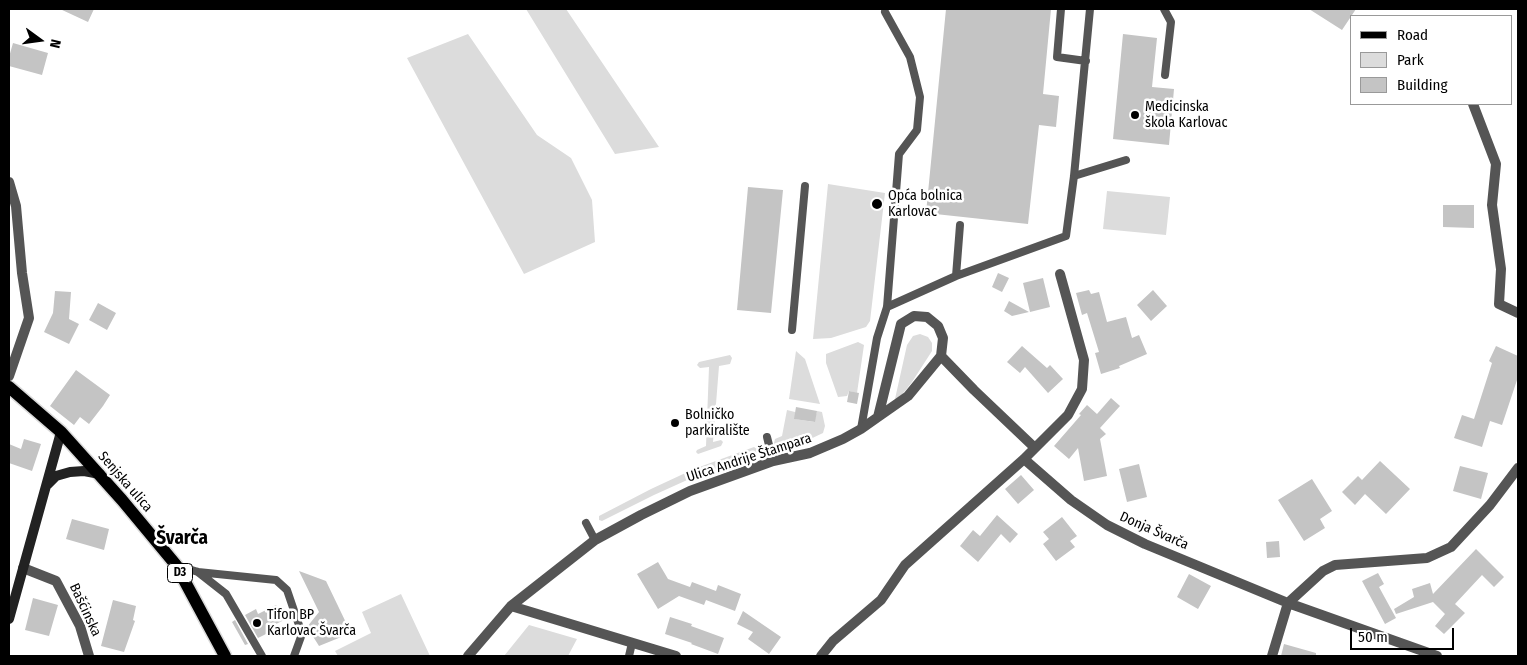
<!DOCTYPE html>
<html>
<head>
<meta charset="utf-8">
<style>
  body { margin:0 }
  #map { position:relative; width:1527px; height:665px; overflow:hidden; background:#fff; font-family:"Fira Sans Condensed",sans-serif }
  canvas { display:block }
  .frame { position:absolute; inset:0; border:10px solid #000; pointer-events:none }
  .legend { position:absolute; left:1350px; top:15px; width:162px; height:90px; box-sizing:border-box; background:#fff; border:1px solid #999; margin:0; padding:6px 9px; list-style:none; font-size:15px; color:#000 }
  .legend li { display:flex; align-items:center; gap:10px; height:25px }
  .legend b { width:25px; border:1px solid #999 }
  .north { position:absolute; left:15px; top:15px; width:50px; height:50px; -webkit-text-stroke:4px #fff; paint-order:stroke; rotate:104deg; font-size:14px; font-weight:700; line-height:20px; text-align:center; color:#000 }
  .north::after { content:''; display:block; margin:auto; width:18px; height:22px; background:#000; clip-path:polygon(50% 0,100% 100%,50% 72%,0 100%) }
  .scale { position:absolute; left:1350px; top:628px; width:104px; height:22px; box-sizing:border-box; border:2px solid #000; border-top:0; padding-left:6px; font-size:15px; line-height:18px; white-space:nowrap; color:#000; -webkit-text-stroke:4px #fff; paint-order:stroke }
</style>
</head>
<body>
<div id="map">
<canvas width="1527" height="665"></canvas>
<div class="frame"></div>
<ul class="legend">
<li><b style="height:6px;background:#000"></b>Road</li>
<li><b style="height:14px;background:#dcdcdc"></b>Park</li>
<li><b style="height:14px;background:#c4c4c4"></b>Building</li>
</ul>
<div class="north">N</div>
<div class="scale">50 m</div>
</div>
<script>
const context = document.querySelector('canvas').getContext('2d');
context.lineJoin = 'round';
function paint(path, color) { context.fillStyle = color; context.fill(path, 'evenodd'); }
const poly = rows => new Path2D(rows.map(r => 'M' + r).join(''));
function trace(path, color, width, dash) { context.strokeStyle = color; context.lineWidth = width; context.lineCap = dash ? 'butt' : 'round'; context.setLineDash(dash || []); context.stroke(path); }
function label(font, color, halo, rows, align = 'center') {
  context.font = font + ' "Fira Sans Condensed",sans-serif'; context.lineWidth = 5; context.setLineDash([]); context.textBaseline = 'middle'; context.strokeStyle = halo; context.fillStyle = color; for (const [text, x, y, turn = 0] of rows) {
    context.save(); context.translate(x, y); context.rotate((+turn || 0) * Math.PI / 180); context.textAlign = isNaN(turn) ? turn : align; if (halo) context.strokeText(text, 0, 0); context.fillText(text, 0, 0); context.restore();
  }
}
paint(poly([
  [526,9,566,9,659,147,615,154],
  [468,34,537,135,571,158,592,200,595,242,524,274,407,58],
  [828,184,885,193,870,321,866,327,831,338,813,339],
  [1107,191,1170,197,1166,235,1103,229],
  [920,334,928,337,932,343,932,351,912,382,901,396,895,399,907,345,913,336],
  [858,342,864,345,857,393,849,391,847,396,838,397,826,363,826,354],
  [796,351,805,359,820,404,789,399],
  [730,355,732,358,730,364,719,366,713,442,721,440,723,442,721,446,698,454,696,452,697,450,706,446,709,367,700,368,697,365,699,362],
  [787,410,795,412,795,419,814,422,817,411,822,412,825,426,823,433,804,442,777,448,774,443,775,439,782,436],
  [754,447,759,450,756,454,696,476,654,495,602,521,599,520,599,516,651,489,694,469],
  [401,594,430,656,338,656,335,651,371,633,362,612],
  [529,625,577,639,568,656,504,656]
]), '#dcdcdc');
paint(poly([
  [60,9,94,9,88,22],
  [946,9,1051,9,1043,94,1059,96,1056,127,1039,125,1028,224,926,213],
  [1309,9,1356,9,1342,30],
  [1123,34,1157,38,1152,87,1174,89,1169,145,1113,139],
  [13,43,48,53,42,75,9,66,9,57],
  [748,187,783,190,771,313,737,310],
  [1443,205,1474,205,1474,228,1443,227],
  [998,273,1009,278,1002,292,992,287],
  [1043,278,1050,307,1030,312,1023,283],
  [1089,290,1091,294,1099,292,1107,322,1126,317,1132,338,1139,335,1147,354,1119,366,1120,368,1101,374,1095,353,1099,352,1087,313,1082,315,1076,293],
  [1153,290,1167,306,1151,321,1137,305],
  [55,291,71,292,69,319,79,324,69,344,44,332,53,313],
  [1009,301,1029,312,1012,316,1004,311],
  [98,303,116,313,107,330,89,320],
  [1022,346,1047,368,1050,365,1063,379,1048,393,1025,367,1020,373,1007,362],
  [1496,346,1518,356,1518,377,1502,425,1490,421,1482,447,1454,438,1462,415,1474,419,1492,363,1489,361],
  [76,370,110,395,103,406,89,424,80,417,74,425,50,406],
  [849,391,859,393,857,404,847,402],
  [1111,398,1120,406,1100,428,1106,434,1100,439,1107,476,1084,481,1078,448,1069,459,1054,446,1081,415,1079,414,1087,405,1097,414],
  [796,407,817,411,815,422,794,419],
  [24,439,41,444,32,471,9,463,9,444,21,449],
  [1380,461,1410,489,1386,514,1365,494,1355,505,1342,492,1358,476,1362,480],
  [1139,464,1147,497,1127,502,1119,469],
  [1460,466,1488,473,1481,499,1453,491],
  [1021,475,1034,490,1018,504,1005,489],
  [1312,479,1332,511,1320,519,1325,528,1304,541,1278,500],
  [997,515,1018,534,1010,543,1001,534,978,562,960,546,973,530,980,536],
  [1062,517,1077,536,1070,541,1075,547,1056,561,1043,544,1049,539,1043,532],
  [72,519,109,529,104,550,66,539],
  [1279,541,1280,557,1267,558,1266,542],
  [1476,549,1504,577,1494,587,1482,575,1455,604,1465,613,1444,634,1435,626,1445,614,1433,602,1396,614,1394,609,1414,597,1412,589,1430,583,1433,594],
  [658,562,668,579,690,587,692,582,716,591,718,585,741,594,735,611,706,600,704,605,679,596,658,609,637,574],
  [299,571,326,581,351,633,319,646,307,627,319,612],
  [1378,573,1384,584,1379,587,1396,618,1385,624,1362,581],
  [1189,574,1211,586,1198,609,1177,597],
  [33,598,58,605,49,636,25,630],
  [113,600,136,606,133,620,135,621,124,652,101,646],
  [276,605,284,620,266,629,268,633,258,638,245,615,256,609,258,614],
  [743,611,781,637,769,654,748,639,753,632,737,624],
  [670,617,692,624,691,626,724,638,718,654,691,644,692,643,665,634],
  [235,620,248,644,245,645,232,622],
  [1284,644,1316,653,1316,656,1281,656]
]), '#c4c4c4');
const primary = poly([
  [9,387,61,432,122,500,176,565,225,656]
]);
trace(primary, '#dbdbdb', 15);
trace(poly([
  [1061,9,1057,57,1086,61],
  [1164,9,1171,22,1165,75],
  [1074,176,1126,160],
  [956,276,1066,236,1074,176,1090,9],
  [887,307,956,276,960,225],
  [792,330,805,186],
  [861,429,877,338,887,307,899,154,917,130,920,97,910,57,885,12],
  [767,437,773,461],
  [586,523,595,540],
  [176,565,198,572,276,580,287,590,302,634,294,656],
  [198,572,226,594,262,656],
  [629,656,632,643]
]), '#555', 8);
trace(poly([
  [1473,104,1496,164,1492,205,1501,269,1499,304,1518,313],
  [9,182,16,206,22,273,29,318,9,376],
  [941,356,974,390,1035,448],
  [1024,459,1071,500,1107,525,1145,544,1288,603,1437,656],
  [23,568,56,581,80,626,89,656],
  [511,606,676,656],
  [468,656,511,606,595,540,641,515,690,491,773,461,810,453,843,439,861,429,878,417,908,396,941,356,943,338,938,326,927,317,914,316,901,324,878,417],
  [821,656,833,641,881,600,905,565,1024,459,1068,415,1082,389,1084,360,1060,274],
  [1272,656,1288,603,1323,571,1335,565,1427,558,1451,547,1490,505,1518,468]
]), '#555', 10);
trace(poly([
  [47,485,56,476,70,472,84,471,100,474],
  [9,619,61,432]
]), '#222', 10);
trace(primary, '#000', 12);
for (const [x, y, r, color] of [
  [1135,115,5,"#000"],
  [877,204,6,"#000"],
  [675,423,5,"#000"],
  [257,623,5,"#000"]
]) { const dot = new Path2D(); dot.arc(x, y, r, 0, 2 * Math.PI); context.fillStyle = color; context.fill(dot); trace(dot, '#fff', 2); }
for (const [x, y, w] of [
  [180,573,25]
]) { const box = new Path2D(); box.roundRect(x - w / 2, y - 9.5, w, 19, 4); context.fillStyle = '#fff'; context.fill(box); trace(box, '#000', 1); }
label('bold 12px', '#000', null, [
  ["D3",180,573]
]);
label('14px', '#000', '#fff', [
  ["Medicinska",1145,107],
  ["škola Karlovac",1145,123],
  ["Opća bolnica",888,196],
  ["Karlovac",888,212],
  ["Bolničko",685,415],
  ["parkiralište",685,431],
  ["Tifon BP",267,615],
  ["Karlovac Švarča",267,631]
], 'left');
label('14px', '#000', '#fff', [
  ["Ulica Andrije Štampara",749,458,-18],
  ["Senjska ulica",125,482,49],
  ["Donja Švarča",1154,531,24],
  ["Bašćinska",85,610,65]
]);
label('bold 19px', '#000', '#fff', [
  ["Švarča",182,539]
]);
</script>
</body>
</html>
